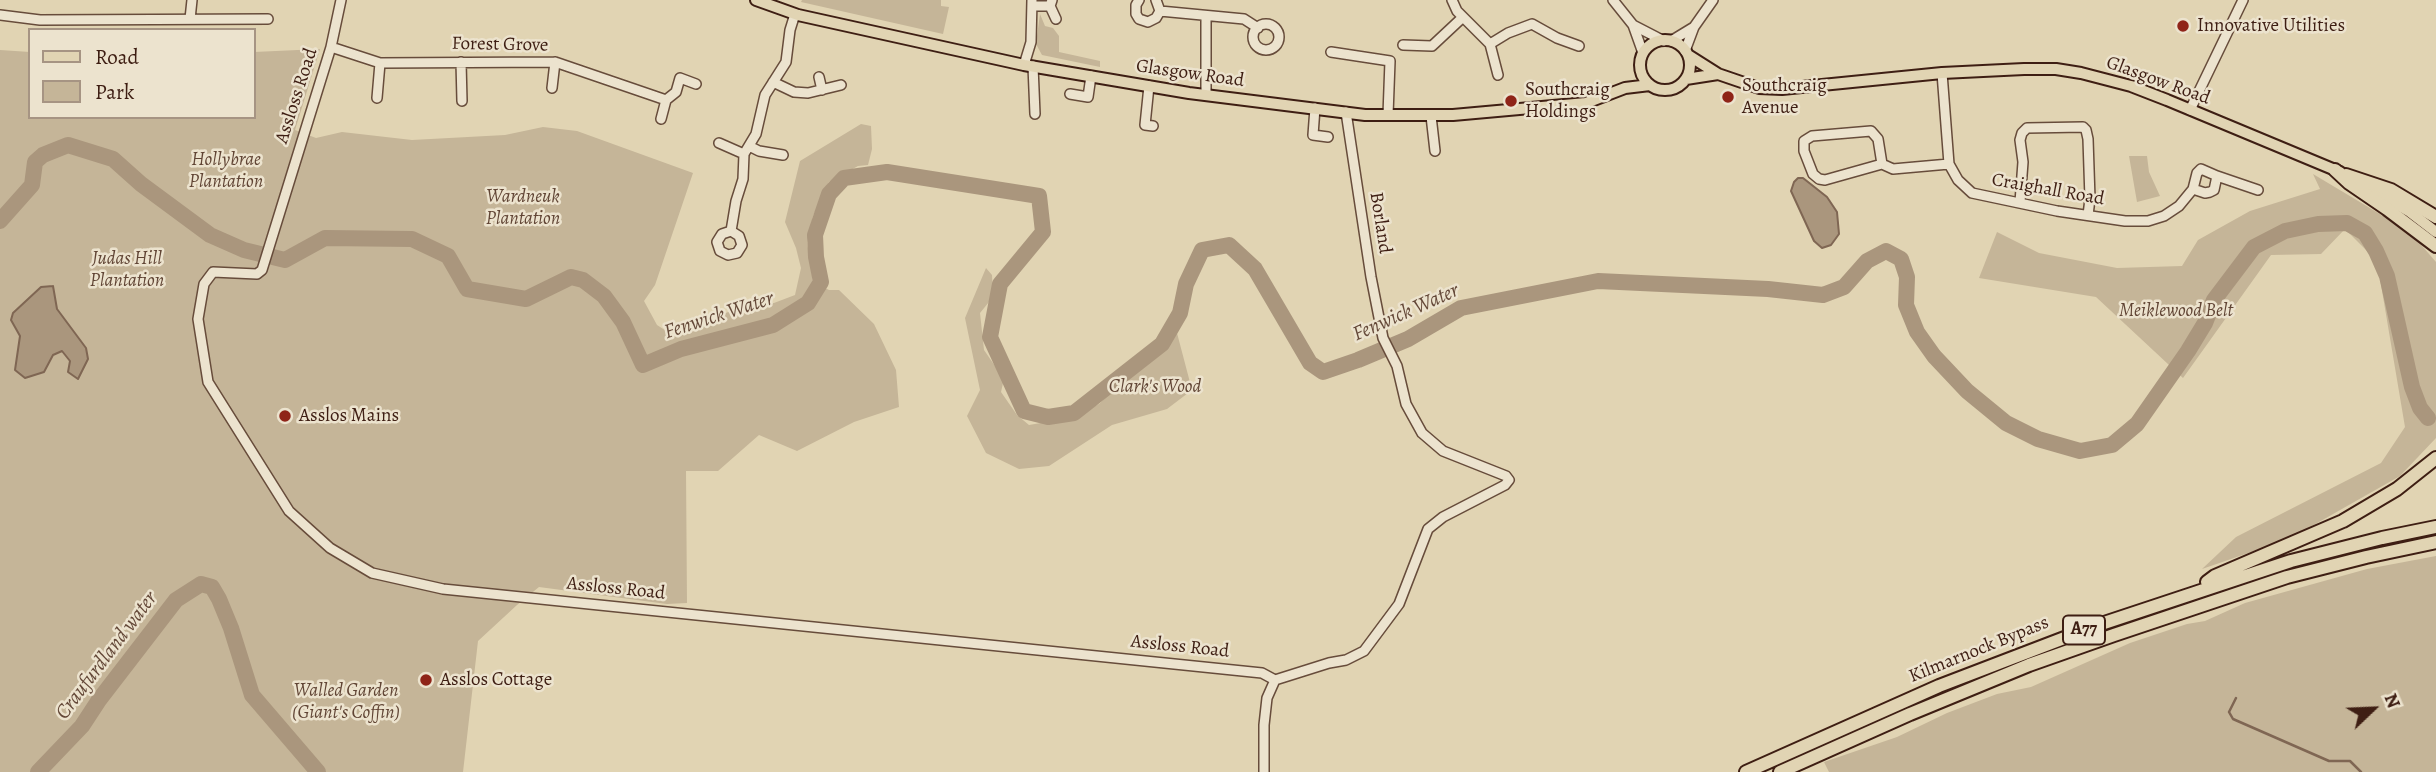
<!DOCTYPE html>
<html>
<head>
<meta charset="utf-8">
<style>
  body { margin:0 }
  #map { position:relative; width:2436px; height:772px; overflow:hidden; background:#e1d4b3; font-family:Alegreya,serif }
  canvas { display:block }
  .legend { position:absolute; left:28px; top:28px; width:228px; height:91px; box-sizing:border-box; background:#ece3ce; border:2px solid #a69483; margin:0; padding:9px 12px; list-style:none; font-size:21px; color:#3e1e13 }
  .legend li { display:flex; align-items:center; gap:14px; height:35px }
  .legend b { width:35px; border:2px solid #a69483 }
  .north { position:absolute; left:2338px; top:674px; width:70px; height:70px; -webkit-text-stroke:5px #ece3ce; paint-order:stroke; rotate:67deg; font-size:19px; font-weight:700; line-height:28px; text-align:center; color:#3e1e13 }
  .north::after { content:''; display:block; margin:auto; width:24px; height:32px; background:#3e1e13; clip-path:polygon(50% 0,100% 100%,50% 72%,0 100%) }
</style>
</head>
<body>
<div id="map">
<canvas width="2436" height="772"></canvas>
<ul class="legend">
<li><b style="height:9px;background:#e1d4b3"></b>Road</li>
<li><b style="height:19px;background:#c5b598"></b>Park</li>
</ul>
<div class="north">N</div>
</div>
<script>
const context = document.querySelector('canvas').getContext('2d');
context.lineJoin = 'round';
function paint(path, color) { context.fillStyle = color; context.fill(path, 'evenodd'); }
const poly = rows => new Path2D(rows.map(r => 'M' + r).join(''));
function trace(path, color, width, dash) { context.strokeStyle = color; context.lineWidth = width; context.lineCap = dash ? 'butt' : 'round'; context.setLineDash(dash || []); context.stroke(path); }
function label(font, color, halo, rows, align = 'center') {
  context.font = font + ' Alegreya,serif'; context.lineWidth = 5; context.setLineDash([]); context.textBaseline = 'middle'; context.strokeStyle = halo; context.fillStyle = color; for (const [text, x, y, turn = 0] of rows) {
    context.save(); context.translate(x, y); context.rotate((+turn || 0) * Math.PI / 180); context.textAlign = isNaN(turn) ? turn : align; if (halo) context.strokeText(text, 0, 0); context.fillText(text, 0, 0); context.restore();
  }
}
paint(poly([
  [802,0,941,0,941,6,949,7,943,34,801,2],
  [1040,14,1045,26,1053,28,1059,36,1059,52,1100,61,1100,67,1042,55,1036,44],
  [320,49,295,130,316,138,342,132,412,140,505,135,543,127,577,131,693,173,655,285,644,301,657,325,674,336,744,305,774,303,795,295,801,268,796,248,785,222,800,161,861,124,871,126,872,149,868,165,858,166,829,182,813,216,807,242,813,282,829,290,839,290,874,324,896,370,899,407,854,422,797,451,759,435,718,471,686,471,687,603,667,604,539,587,517,605,478,641,463,772,0,772,0,50,30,52,30,117,254,117,254,52],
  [2129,156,2147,156,2149,172,2160,196,2137,202],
  [2313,174,2410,232,2436,262,2436,438,2400,476,2289,539,2202,569,2236,537,2381,463,2405,427,2377,261,2345,229,2321,254,2271,255,2183,378,2096,297,1979,278,1997,232,2039,253,2117,268,2182,266,2198,240,2250,211,2320,189],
  [986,268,992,275,993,297,980,313,984,350,1004,379,1001,392,1017,415,1029,425,1070,418,1099,404,1128,376,1161,353,1177,333,1192,390,1167,409,1112,425,1049,466,1019,469,986,453,967,416,980,390,965,318],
  [2436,556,2436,772,1829,772,1824,762,1897,737,1947,713,1997,694,2031,687,2130,643,2187,624,2205,621,2245,603,2367,569]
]), '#c5b598');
const water = poly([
  [1798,178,1803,178,1827,197,1837,212,1839,234,1831,245,1822,248,1814,241,1791,191,1794,182,1798,178],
  [53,286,57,309,86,348,88,359,78,379,68,372,70,361,62,351,53,355,44,372,25,378,15,370,20,336,11,320,13,313,41,287,53,286]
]);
paint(water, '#aa967d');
trace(water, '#7f6653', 2);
trace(poly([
  [2236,698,2229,712,2233,719,2329,761,2350,761,2361,772]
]), '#7f6653', 2.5);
trace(poly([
  [0,221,32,185,35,162,43,155,68,145,113,159,141,184,210,235,244,250,285,260,325,238,412,239,448,256,467,289,526,299,571,277,583,280,604,296,623,322,643,365,681,349,773,325,808,303,821,282,816,257,815,235,829,194,844,178,887,172,1039,196,1043,232,1000,284,990,337,1024,411,1048,417,1074,413,1162,344,1180,313,1186,284,1202,250,1229,245,1255,269,1310,363,1323,372,1358,360,1408,339,1461,308,1598,281,1768,289,1823,295,1844,287,1867,261,1886,251,1901,259,1907,277,1906,305,1917,332,1934,356,1967,391,2006,423,2038,439,2080,451,2112,445,2137,424,2188,351,2205,323,2214,300,2254,247,2285,231,2318,224,2347,223,2365,233,2376,251,2387,276,2412,387,2420,408,2428,418],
  [38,772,82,726,99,700,176,600,201,584,212,587,219,599,231,628,252,695,318,772]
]), '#aa967d', 16);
const minor = poly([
  [341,0,331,47,262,270,257,274,213,272,204,284,198,319,208,382,289,511,330,548,372,573,443,589,1262,673,1275,680],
  [1139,0,1136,5,1136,14,1139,19,1148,22,1156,18,1160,11,1156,0],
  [1452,0,1457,11,1490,44,1498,75],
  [1613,0,1633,25,1643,53],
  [1033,6,1050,6,1052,0],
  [1050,6,1056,19],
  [1160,11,1244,19,1258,28],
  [0,15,40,20,268,19],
  [190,19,192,0],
  '1253 37a13 13 0 1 1 26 0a13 13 0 1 1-26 0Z',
  [1633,25,1664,41],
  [1671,41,1694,27,1713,0],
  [1490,44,1508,33,1532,24,1557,38,1579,46],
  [1403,45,1432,46,1463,17],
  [331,47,380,63,555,62,666,100,661,119],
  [1685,51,1694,27],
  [1331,52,1390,61,1388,115],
  [461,62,462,101],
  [1024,65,1031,42,1032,0],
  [1033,66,1035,114],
  [1942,73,1949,164,1958,180,1972,193,2057,211,2125,221,2148,221,2164,216,2179,206,2193,189,2197,173,2201,169,2217,176,2214,190,2210,192,2205,193,2193,189],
  [819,77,822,90],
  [773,82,794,92,808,93,841,85],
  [1149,86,1145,125,1153,126],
  [552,88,555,62],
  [1070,94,1088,97,1091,76],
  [1206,95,1206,16],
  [377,98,380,63],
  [666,100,676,92,680,78,696,84],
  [1315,108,1313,135,1328,137],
  [2190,110,2243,0],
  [1431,116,1435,151],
  [719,143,744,154],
  [749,146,759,151,783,155],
  [1882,164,1878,139,1871,131,1812,136,1804,141,1804,151,1813,174,1819,179,1825,180,1882,164,1893,169,1949,164],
  [2217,176,2258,190],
  [2020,202,2023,162,2020,140,2022,133,2027,128,2083,127,2086,130,2088,139,2090,199,2088,215],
  [731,231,739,236,742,245,737,253,728,255,720,251,717,242,722,234,731,231,736,201,743,179,744,154,756,134,765,95,786,62,790,30,795,14],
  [1275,680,1329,663,1346,660,1364,651,1399,604,1428,529,1443,517,1505,485,1509,480,1506,476,1443,451,1422,433,1406,404,1397,366,1383,338,1371,277,1346,112],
  [1264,772,1264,725,1267,698,1275,680]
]);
const major = poly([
  [756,0,798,15,1024,65,1189,93,1365,115,1453,115,1586,103,1625,88,1650,85],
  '1640 65a25 25 0 1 1 50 0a25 25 0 1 1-50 0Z',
  [1688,55,1718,74,1759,88,1782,89,1942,73,2024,69,2056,69,2081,73,2131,86,2167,100,2340,172],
  [1686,79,1718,74],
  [2360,183,2410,212,2436,232]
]);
const highway = poly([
  [2335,170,2349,183,2387,209,2436,246],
  [2346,175,2391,190,2436,217],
  [2207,582,2215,576,2343,521,2397,489,2436,458],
  [1746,772,1939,686,2101,624,2291,561,2382,538,2436,527],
  [1780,772,1910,714,2029,665,2114,635,2287,577,2366,557,2436,542]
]);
trace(minor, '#674c3b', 12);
trace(major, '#3e1e13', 14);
trace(highway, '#3e1e13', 16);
trace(minor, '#ece3ce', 9);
trace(major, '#e1d4b3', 10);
trace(highway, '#e1d4b3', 12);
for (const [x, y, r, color] of [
  [2183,26,7,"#8f2418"],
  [1728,97,7,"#8f2418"],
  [1511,101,7,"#8f2418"],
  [285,416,7,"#8f2418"],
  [426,680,7,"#8f2418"]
]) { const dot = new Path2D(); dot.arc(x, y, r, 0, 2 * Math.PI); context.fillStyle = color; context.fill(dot); trace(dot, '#ece3ce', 2.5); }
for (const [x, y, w] of [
  [2084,630,42]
]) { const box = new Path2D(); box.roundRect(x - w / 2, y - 14.5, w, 29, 5); context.fillStyle = '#ece3ce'; context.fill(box); trace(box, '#3e1e13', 2); }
label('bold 18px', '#3e1e13', null, [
  ["A77",2084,630]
]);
label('19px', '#3e1e13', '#ece3ce', [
  ["Innovative Utilities",2197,26],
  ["Southcraig",1742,86],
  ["Avenue",1742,108],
  ["Southcraig",1525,90],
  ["Holdings",1525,112],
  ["Asslos Mains",299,416],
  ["Asslos Cottage",440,680]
], 'left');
label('19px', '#3e1e13', '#ece3ce', [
  ["Forest Grove",500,45,1],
  ["Glasgow Road",1190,74,8],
  ["Glasgow Road",2158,81,20],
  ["Assloss Road",297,96,-72],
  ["Craighall Road",2048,190,10],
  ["Borland",1380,223,81],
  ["Assloss Road",616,589,6],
  ["Assloss Road",1180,647,6],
  ["Kilmarnock Bypass",1979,650,-22]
]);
label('italic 19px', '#604434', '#ece3ce', [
  ["Hollybrae",226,160],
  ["Plantation",226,182],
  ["Wardneuk",523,197],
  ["Plantation",523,219],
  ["Judas Hill",127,259],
  ["Plantation",127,281],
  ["Meiklewood Belt",2176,311],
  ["Clark's Wood",1155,387],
  ["Walled Garden",346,691],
  ["(Giant's Coffin)",346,713]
]);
label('italic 21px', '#644838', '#ece3ce', [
  ["Fenwick Water",1406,313,-24],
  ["Fenwick Water",719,316,-18],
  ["Craufurdland water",107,656,-53]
]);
</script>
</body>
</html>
